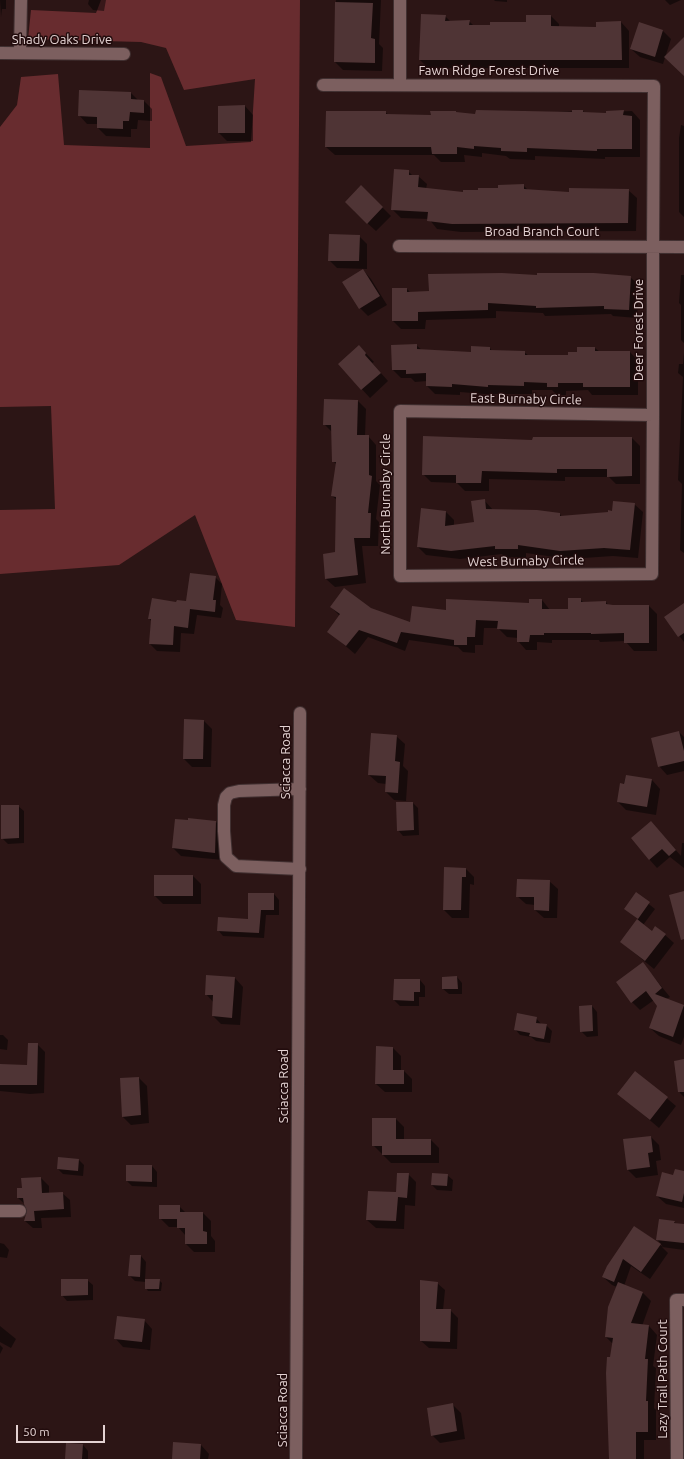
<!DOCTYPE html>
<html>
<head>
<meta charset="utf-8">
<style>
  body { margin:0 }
  #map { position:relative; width:684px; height:1459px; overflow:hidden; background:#2c1515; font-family:Ubuntu,sans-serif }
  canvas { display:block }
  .scale { position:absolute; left:16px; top:1425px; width:89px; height:18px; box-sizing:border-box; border:2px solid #e3d2d2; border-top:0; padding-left:5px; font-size:12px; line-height:14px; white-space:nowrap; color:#e3d2d2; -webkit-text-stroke:3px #220c0d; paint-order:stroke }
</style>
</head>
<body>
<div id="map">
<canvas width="684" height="1459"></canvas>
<div class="scale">50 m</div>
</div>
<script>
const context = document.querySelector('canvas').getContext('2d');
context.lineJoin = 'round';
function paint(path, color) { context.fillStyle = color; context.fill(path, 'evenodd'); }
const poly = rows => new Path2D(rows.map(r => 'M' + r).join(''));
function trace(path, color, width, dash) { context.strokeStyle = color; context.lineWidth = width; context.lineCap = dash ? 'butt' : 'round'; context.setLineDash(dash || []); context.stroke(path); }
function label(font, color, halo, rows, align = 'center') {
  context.font = font + ' Ubuntu,sans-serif'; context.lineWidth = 3; context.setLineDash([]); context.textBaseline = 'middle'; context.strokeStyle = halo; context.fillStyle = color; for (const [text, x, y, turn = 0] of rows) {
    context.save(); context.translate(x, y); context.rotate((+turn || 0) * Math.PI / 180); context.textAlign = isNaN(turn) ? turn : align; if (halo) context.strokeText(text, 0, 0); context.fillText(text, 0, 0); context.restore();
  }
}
paint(poly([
  [101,0,300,0,295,627,236,620,195,515,119,565,0,574,0,510,55,509,51,406,0,407,0,127,17,105,21,77,58,74,64,145,150,148,150,73,161,77,186,146,251,142,255,79,184,90,166,48,141,42,28,39,31,10,96,13]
]), '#682c2f');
paint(poly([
  [0,0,6,0,6,9,2,9,1,17],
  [89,0,106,0,104,11,93,10,88,4],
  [336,0,381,0,379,44,383,48,382,71,343,70,335,62],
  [494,0,507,0,507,2,495,1],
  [665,0,681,0,670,5],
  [445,16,451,22,469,21,474,26,527,23,551,16,559,24,559,27,597,28,597,23,621,22,629,31,629,68,428,68,420,60],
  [639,23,663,31,671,39,663,64,640,57,631,49],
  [131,93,138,100,144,101,152,109,152,121,138,120,137,129,131,129,131,137,106,136,98,128,98,124,87,124,79,115],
  [219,106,245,106,253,115,253,141,227,141,219,133],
  [583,111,585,113,607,114,607,112,632,111,640,120,640,157,605,157,605,159,535,156,535,160,510,159,506,156,482,153,482,157,464,155,465,162,441,162,434,155,335,155,326,147,385,112,389,115,432,116,457,114,476,115],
  [681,125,684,126,684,217,679,212,679,138],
  [408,171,413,176,418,176,427,184,426,189,464,193,523,185,528,190,570,193,628,190,637,198,636,231,461,232,437,229,429,219,401,218,392,209],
  [382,207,391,216,376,231,354,211],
  [359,236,367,244,367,269,337,268,329,260],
  [363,270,371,279,387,305,368,316,360,308],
  [681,275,684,275,684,343,681,340,681,305,679,303],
  [538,276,630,277,639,285,637,318,613,316,611,314,545,316,543,313,496,311,496,318,426,320,425,329,401,329,393,321,407,289,411,293,430,292],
  [416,345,422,350,472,353,490,348,492,351,524,352,529,356,569,356,578,353,578,348,595,348,600,352,630,352,638,361,638,395,592,395,588,390,566,391,566,395,557,395,552,390,532,390,532,394,484,394,460,392,460,395,435,394,427,386,427,381,415,382,411,378,401,378,393,370,392,346],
  [359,346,374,362,372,363,388,381,370,398,339,364],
  [684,353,684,553,680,550,682,484,678,480,683,377,678,373,679,364,683,364],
  [358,401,366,409,365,436,368,436,376,445,376,481,380,485,376,519,379,522,378,546,362,546,366,583,335,587,326,579,336,553,337,500,332,496,337,465,333,461,332,432,324,424],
  [632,438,640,446,640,484,616,484,609,477,565,477,565,481,489,479,489,491,465,491,457,483,431,482,423,474,533,441],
  [484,500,493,510,560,514,562,517,613,512,634,504,643,512,638,558,613,556,569,559,526,553,526,557,504,557,502,554,460,559,426,555,418,547,422,509,446,512,454,520,454,526,475,523],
  [215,577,222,584,220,605,223,608,221,618,197,615,194,634,181,633,180,652,157,651,150,644,151,621,149,618,177,603,187,602],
  [580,599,584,603,606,602,609,606,649,606,657,614,657,651,634,651,625,641,600,642,599,640,552,640,552,643,537,642,537,650,526,650,518,641,518,638,507,637,498,628,484,628,483,645,475,645,475,653,463,652,458,647,409,640,405,651,368,637,355,654,328,631,340,616,331,607,370,609,410,624,447,612,530,604,542,600,550,610,569,610],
  [684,604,684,642,665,617],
  [204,721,212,729,211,767,192,767,184,759],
  [679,732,684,737,684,771,667,775,659,766],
  [396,736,405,744,403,766,408,771,406,801,394,800,386,792,386,784,378,783,369,775],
  [626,776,652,780,660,789,656,815,626,810,618,802],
  [413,803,418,808,419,835,403,836,398,830],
  [18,806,24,811,24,843,8,844,2,838],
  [189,819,216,822,224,830,223,860,181,856,173,848],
  [651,822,681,856,682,843,684,843,684,868,670,857,657,868,649,859],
  [466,869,474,877,474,885,470,884,469,918,452,918,444,910],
  [193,876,201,884,201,904,163,904,155,896],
  [549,881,558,889,557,918,544,918,535,910,535,905,526,904,517,896],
  [274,894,279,900,279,915,266,915,264,938,223,936,218,930,249,920],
  [636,894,655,909,643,925,652,932,656,927,674,943,654,969,621,942,638,919,625,909],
  [643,964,670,997,666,999,684,1006,684,1037,681,1045,659,1036,650,1028,659,1006,654,1000,640,1010,632,1002],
  [457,977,462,983,462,994,449,994,443,989],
  [235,978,243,987,240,1025,221,1024,213,1016,214,1003,206,994],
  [395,980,420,980,425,986,425,997,419,997,419,1006,400,1006,394,1000],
  [592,1006,597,1012,598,1036,587,1037,581,1031],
  [536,1018,542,1025,546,1025,552,1031,550,1043,536,1041,531,1037,520,1035,515,1029],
  [0,1035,3,1035,8,1040,7,1050,0,1049],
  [37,1044,45,1052,44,1093,30,1094,0,1091,0,1065,28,1067],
  [393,1048,401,1056,401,1071,404,1071,412,1079,412,1092,385,1092,376,1084],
  [684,1060,684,1097,680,1093,675,1061],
  [636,1072,676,1106,659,1128,619,1094],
  [139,1078,147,1086,149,1123,131,1125,122,1116],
  [396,1119,404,1127,404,1140,431,1140,439,1148,439,1163,391,1163,373,1145],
  [651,1137,659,1145,661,1160,656,1161,658,1175,636,1178,628,1170],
  [79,1160,84,1165,83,1176,63,1174,58,1169],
  [152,1166,157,1172,157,1187,132,1186,127,1181],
  [684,1172,684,1208,666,1204,657,1196,674,1176],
  [408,1174,416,1182,415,1206,405,1205,404,1229,376,1228,367,1220,397,1193],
  [433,1174,447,1175,453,1180,452,1191,437,1190,432,1185],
  [41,1178,49,1186,49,1194,62,1193,70,1200,71,1217,41,1218,42,1228,33,1228,25,1221,28,1207,18,1198,23,1189],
  [179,1206,186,1213,203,1213,211,1221,211,1236,215,1241,215,1252,194,1252,186,1244,186,1236,178,1227,169,1227,160,1218],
  [674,1222,677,1224,684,1225,684,1250,662,1247,668,1253,650,1279,631,1266,624,1286,643,1293,651,1301,642,1326,649,1326,657,1335,653,1366,656,1368,654,1408,656,1410,656,1440,644,1440,644,1459,610,1459,611,1358,613,1344,606,1337,617,1287,612,1285,603,1277,635,1227,663,1247,657,1239],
  [0,1243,4,1244,9,1250,7,1258,0,1257],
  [141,1256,146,1262,145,1280,159,1280,162,1283,161,1291,148,1291,146,1288,146,1282,135,1281,129,1275],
  [87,1280,93,1285,93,1300,67,1301,62,1295],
  [421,1281,437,1283,445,1290,443,1310,450,1310,458,1318,457,1349,429,1348,421,1341],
  [144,1320,152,1329,150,1350,123,1347,115,1338],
  [0,1326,16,1339,11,1348,0,1342],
  [0,1345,3,1348,0,1354],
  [452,1404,461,1413,465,1439,440,1443,432,1435],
  [83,1445,88,1451,88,1459,66,1459],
  [201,1445,209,1454,208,1459,173,1459]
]), '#0007');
paint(poly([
  [335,2,373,3,371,38,375,39,375,63,334,62],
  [421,14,446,15,445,21,470,20,469,25,490,25,490,22,526,22,526,15,551,15,551,26,596,27,596,22,621,21,622,60,419,60],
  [639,22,663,30,655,57,630,49],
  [684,37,684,76,664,57],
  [79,90,131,92,131,99,144,100,144,113,130,112,129,121,123,121,123,129,97,128,97,117,78,116],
  [245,105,245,133,218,133,218,106],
  [476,110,572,112,572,110,583,110,583,112,606,113,606,111,624,110,623,115,632,116,632,149,597,149,597,151,527,148,527,152,501,151,501,148,474,146,474,149,457,147,457,154,432,154,431,147,325,147,326,111,386,111,386,114,431,115,430,111,456,111,456,112,475,114],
  [394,169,409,170,409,175,419,175,418,187,463,192,463,190,478,190,478,188,498,188,498,185,524,184,524,189,569,192,569,188,629,189,628,223,452,224,427,221,428,212,391,210],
  [361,185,383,207,367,224,345,202],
  [329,234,360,235,359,261,328,261],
  [363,269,380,296,359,309,342,282],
  [502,273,537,275,537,273,594,273,631,276,629,310,604,309,604,306,536,308,536,306,488,303,488,310,418,312,418,321,392,321,392,288,407,288,407,292,429,291,428,274],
  [417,344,417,349,471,352,471,346,490,347,490,350,525,351,525,355,568,355,568,352,577,352,577,347,595,347,595,351,630,351,630,387,583,387,583,383,558,383,558,387,547,387,547,383,524,382,524,386,488,385,488,387,452,384,452,387,426,386,426,373,406,374,406,370,392,370,391,345],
  [359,345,366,353,365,355,381,373,361,390,338,364],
  [324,399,358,400,357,435,369,435,369,475,372,476,368,513,371,513,370,538,354,538,358,575,325,579,323,554,335,552,336,497,331,496,336,462,332,462,331,425,323,425],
  [423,436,532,440,533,437,632,437,632,476,607,477,607,469,557,469,557,473,482,471,481,483,456,483,456,475,422,475],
  [485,499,486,509,537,510,560,513,560,516,608,512,608,510,612,511,613,501,635,503,630,550,604,548,560,551,518,545,518,549,495,549,495,546,451,551,417,547,421,508,446,511,445,526,474,522,471,501],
  [190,573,216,576,213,600,216,600,215,612,190,609,188,628,174,626,173,645,149,644,151,619,148,619,152,598,176,602,177,600,186,601],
  [344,588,371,608,410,622,412,606,446,610,446,599,529,603,529,599,542,599,542,609,568,609,568,598,581,598,581,602,606,601,606,604,613,605,649,605,649,643,624,643,624,633,591,634,591,633,544,633,544,635,530,635,529,642,517,642,517,630,497,629,498,621,476,620,475,637,467,637,467,645,454,645,454,640,401,632,397,643,359,630,346,646,327,632,340,614,330,607],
  [684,603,684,633,678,637,664,617],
  [184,719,204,720,203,759,183,759],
  [679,731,684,751,684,761,658,767,651,738],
  [371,733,397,735,395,761,400,762,398,793,385,792,386,776,368,775],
  [626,775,652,779,647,807,617,802,620,783,624,784],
  [396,802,413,802,414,830,397,831],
  [1,805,19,805,19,838,1,839],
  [188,818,216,821,215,853,172,848,175,819,188,820],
  [651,821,676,850,669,856,662,849,649,860,631,838],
  [444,867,466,868,466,877,462,877,461,910,443,910],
  [154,875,193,875,193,896,154,896],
  [517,879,550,880,549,911,534,910,534,897,516,897],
  [684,891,684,939,681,940,669,895],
  [636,892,650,902,638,919,624,909],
  [248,893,274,893,274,910,261,910,259,933,217,931,218,917,248,919],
  [637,919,652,931,655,926,666,934,645,961,620,942],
  [643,962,662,988,655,994,684,1005,673,1037,649,1028,657,1006,646,991,631,1003,616,982],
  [206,975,235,977,232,1018,212,1016,213,995,205,995],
  [457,976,458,989,442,989,442,977],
  [394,979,420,979,420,992,414,992,414,1001,393,1000],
  [592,1005,593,1031,580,1032,579,1006],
  [517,1013,537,1017,536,1023,547,1024,544,1039,529,1036,530,1033,514,1030],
  [28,1043,38,1043,37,1085,0,1085,0,1064,27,1065],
  [376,1046,393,1047,393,1070,404,1070,404,1084,375,1084],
  [684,1059,684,1092,678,1092,674,1061],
  [635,1071,668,1097,650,1120,617,1094],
  [139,1077,141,1115,122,1117,120,1078],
  [372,1118,396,1118,396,1139,431,1139,431,1155,382,1155,382,1146,372,1146],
  [651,1136,653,1152,648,1153,650,1167,627,1170,623,1139],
  [58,1157,79,1159,78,1171,57,1169],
  [126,1165,152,1165,152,1182,126,1181],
  [675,1169,684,1171,684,1193,682,1202,656,1196,662,1172,673,1175],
  [397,1173,409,1173,407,1198,398,1197,396,1221,366,1220,368,1191,396,1192],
  [432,1173,448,1174,447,1186,431,1185],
  [41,1177,42,1193,63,1192,64,1209,34,1211,35,1221,24,1221,27,1211,24,1204,23,1198,17,1198,17,1188,22,1188,21,1178],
  [159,1205,180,1205,180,1212,203,1212,203,1231,207,1232,207,1244,185,1244,185,1228,177,1228,177,1219,159,1219],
  [659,1219,675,1221,674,1223,684,1224,684,1243,656,1240],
  [634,1226,661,1244,641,1272,623,1259,614,1282,602,1277,607,1266],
  [130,1255,141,1255,140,1277,128,1276],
  [61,1279,88,1279,88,1295,61,1296],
  [145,1279,160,1279,159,1289,145,1289],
  [420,1280,438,1282,436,1309,451,1309,450,1342,420,1341],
  [618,1282,643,1292,631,1323,649,1325,645,1359,648,1359,646,1401,648,1401,648,1432,636,1432,636,1459,609,1459,606,1373,607,1357,610,1357,613,1338,605,1337,608,1307],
  [117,1316,145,1319,142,1342,114,1339],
  [453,1403,457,1431,431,1436,427,1408],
  [173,1442,201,1444,200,1459,172,1459],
  [66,1443,83,1444,82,1459,65,1459]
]), '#4f3435');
const minor = poly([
  [400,0,400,84],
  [0,53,124,54],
  [20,53,21,0],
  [323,85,654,86,653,247,653,415,652,574,400,576,400,411,653,415],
  [399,246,684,247],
  [300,869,236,866,226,857,224,831,224,805,226,797,230,793,239,791,300,789],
  [0,1211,20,1211],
  [296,1459,300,713],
  [677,1459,676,1300,684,1300]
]);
trace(minor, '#413031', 14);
trace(minor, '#7c5f5f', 12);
label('13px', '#e3d2d2', '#220c0d', [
  ["Shady Oaks Drive",62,40],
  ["Fawn Ridge Forest Drive",489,71],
  ["Broad Branch Court",542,232],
  ["Deer Forest Drive",639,330,-90],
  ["East Burnaby Circle",526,399,1],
  ["North Burnaby Circle",386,494,-90],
  ["West Burnaby Circle",526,561,-1],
  ["Sciacca Road",286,762,-90],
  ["Sciacca Road",284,1086,-90],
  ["Lazy Trail Path Court",663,1379,-90],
  ["Sciacca Road",283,1410,-90]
]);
</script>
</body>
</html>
